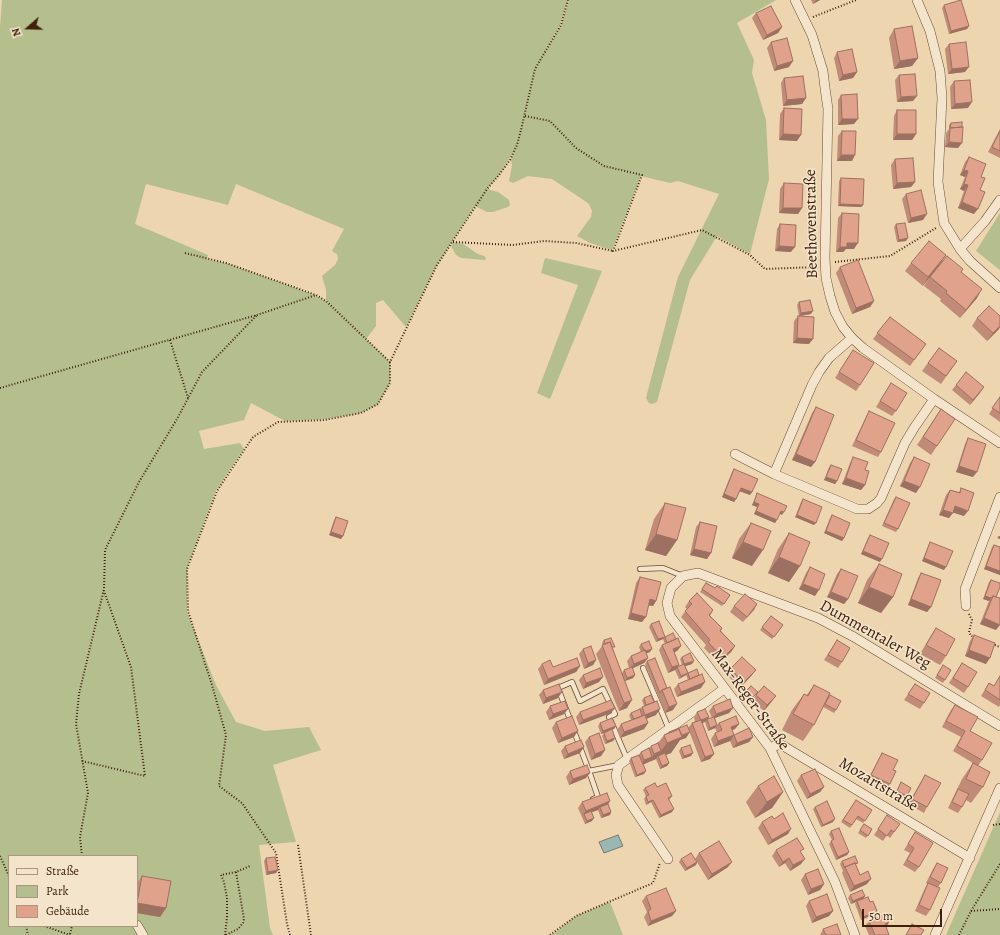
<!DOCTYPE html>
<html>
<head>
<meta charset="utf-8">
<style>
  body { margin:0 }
  #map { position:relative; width:1000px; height:935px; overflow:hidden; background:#edd5af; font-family:Alegreya,serif }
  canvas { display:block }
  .legend { position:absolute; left:8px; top:855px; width:130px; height:72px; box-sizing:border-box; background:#f3e4cb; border:1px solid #ab967f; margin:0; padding:5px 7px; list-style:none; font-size:12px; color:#3f200d }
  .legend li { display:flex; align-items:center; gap:8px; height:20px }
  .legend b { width:20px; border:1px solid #ab967f }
  .north { position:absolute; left:8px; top:8px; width:40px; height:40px; -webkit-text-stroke:3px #f3e4cb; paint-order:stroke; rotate:250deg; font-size:11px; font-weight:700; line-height:16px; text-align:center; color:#3f200d }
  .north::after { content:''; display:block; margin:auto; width:14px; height:18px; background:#3f200d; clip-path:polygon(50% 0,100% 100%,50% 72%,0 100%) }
  .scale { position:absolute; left:862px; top:909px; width:80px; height:18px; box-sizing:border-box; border:2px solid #3f200d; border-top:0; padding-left:5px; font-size:12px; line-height:14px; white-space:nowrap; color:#3f200d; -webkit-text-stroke:3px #f3e4cb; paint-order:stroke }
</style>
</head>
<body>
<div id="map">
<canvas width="1000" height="935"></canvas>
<ul class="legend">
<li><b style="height:5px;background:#f3e4cb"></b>Straße</li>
<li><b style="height:11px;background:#b5be8d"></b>Park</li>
<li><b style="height:11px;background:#e0a28a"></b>Gebäude</li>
</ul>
<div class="north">N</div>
<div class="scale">50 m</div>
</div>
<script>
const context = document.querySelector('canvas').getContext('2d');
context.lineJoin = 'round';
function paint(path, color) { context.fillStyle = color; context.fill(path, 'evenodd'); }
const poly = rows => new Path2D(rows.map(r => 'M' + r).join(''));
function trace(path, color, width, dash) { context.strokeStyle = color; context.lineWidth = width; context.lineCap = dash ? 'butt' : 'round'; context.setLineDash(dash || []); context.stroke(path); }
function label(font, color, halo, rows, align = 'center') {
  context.font = font + ' Alegreya,serif'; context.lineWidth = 3; context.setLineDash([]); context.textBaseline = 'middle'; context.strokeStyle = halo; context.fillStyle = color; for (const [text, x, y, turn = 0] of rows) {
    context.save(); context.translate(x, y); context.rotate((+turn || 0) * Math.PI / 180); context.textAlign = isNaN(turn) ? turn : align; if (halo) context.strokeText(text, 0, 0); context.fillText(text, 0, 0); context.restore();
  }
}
paint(poly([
  [2,0,568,0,560,25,542,56,561,25,569,0,776,0,737,23,754,60,752,73,766,120,769,179,750,254,717,236,690,280,657,402,652,404,649,403,646,398,647,394,678,277,719,194,678,181,670,183,641,176,612,250,590,243,577,236,591,217,592,211,589,204,582,199,552,179,528,176,513,183,509,181,512,166,511,160,514,151,499,175,487,189,498,192,509,200,510,205,508,207,493,212,487,212,475,206,437,265,406,327,383,300,376,303,376,326,366,339,346,320,390,362,390,383,378,404,361,413,325,419,285,421,251,403,244,420,199,431,204,449,240,443,244,449,216,490,187,568,187,612,216,685,236,722,265,731,309,727,321,750,273,765,296,842,259,845,270,928,273,935,0,935,0,27],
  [146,184,228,205,236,184,344,229,332,251,337,254,338,259,335,265,322,276,326,290,326,300,331,306,326,301,315,295,226,263,207,259,208,255,135,224],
  [9,856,137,856,137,926,9,926],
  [1000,213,1000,270,976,251],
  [454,242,463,244,478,254,484,256,486,258,485,260,461,258,456,255,451,246],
  [545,258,602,271,550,399,537,393,578,285,541,273],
  [1000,812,1000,935,946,935],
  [610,902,623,935,552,935,576,916]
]), '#b5be8d');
const water = poly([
  [618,835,623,846,604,853,599,842,618,835]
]);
paint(water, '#9ab7b2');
trace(water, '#767b70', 1);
const lane = poly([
  [640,569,663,568,683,576],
  [643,668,669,729],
  [571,722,558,688,572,682,580,701,603,689,615,714,609,717,627,759],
  [574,731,589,771,619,765],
  [589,771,598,797,593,799]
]);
const street = poly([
  [795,0,812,35,823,71,825,88,828,109,825,258,826,278,830,296,835,312,843,327,852,338,863,348,934,399,1000,443],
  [917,0,930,31,940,71,942,98,938,182,944,223,960,249,970,261,1000,288],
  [960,249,985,221,1000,200],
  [852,338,829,358,819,372,812,385,774,474,857,509,868,509,877,503,881,498,905,443,914,428,934,399],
  [735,454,774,474],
  [966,606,965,589,1000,497],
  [770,748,780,744,970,858],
  [668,859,618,785,616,775,619,765,724,689],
  [137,925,143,935],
  [855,935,835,882,770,748,670,616,667,603,671,588,683,576,698,573,818,618,854,637,1000,726],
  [935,935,1000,788]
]);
trace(lane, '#6a4d36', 6);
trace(street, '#6a4d36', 10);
trace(poly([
  [813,17,856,0],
  [525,116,550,121,576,148,604,166,642,175,613,251,702,230,750,255,765,269,816,267],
  [453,242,513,245,544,241,576,243,613,251],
  [185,253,226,263,316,295,326,301,390,362],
  [835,262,890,256,936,228],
  [170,340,188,398],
  [0,388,257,315,316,295],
  [969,614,972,620,969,632,971,636,975,637],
  [992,644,1000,647],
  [82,761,145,776,131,667,104,591],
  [993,825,1000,824],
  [298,845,311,935],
  [0,856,9,876],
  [82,856,80,837,88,793,76,724,79,694,104,589,105,550,139,482,177,419,202,372,257,315],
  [971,911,1000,909],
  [26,926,28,935],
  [44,926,70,935],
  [70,934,72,926],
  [225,935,227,917,227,898,224,882,221,875,236,872,250,866],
  [226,935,238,929,243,923,244,919,236,872],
  [290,935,287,924,276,853,242,803,219,786,226,735,212,685,188,611,187,569,217,491,253,437,278,422,324,420,361,413,378,404,390,383,390,362,437,265,487,189,499,175,510,160,517,145,521,130,535,69,561,25,568,0],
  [550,935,576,916,653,883,660,863],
  [959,935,971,911,1000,864]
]), '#3f200d', 2, [1, 2]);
trace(lane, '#f3e4cb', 4.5);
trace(street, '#f3e4cb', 9);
paint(poly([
  [811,0,820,0,813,4],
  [944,5,969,26,967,29,949,34,942,8],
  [756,13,782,27,778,33,763,40,752,18],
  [894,29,918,58,912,66,894,69,889,38],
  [771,42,789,67,774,71,767,48],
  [949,44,965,72,948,74,945,49],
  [837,52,857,72,853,78,839,81,834,58],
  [899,75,913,101,897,102,895,80],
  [784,78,806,98,802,104,783,106,781,83],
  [954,81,968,108,951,109,950,87],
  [841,95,854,124,838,125,838,100],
  [784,108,797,141,779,140,780,114],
  [897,110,916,134,912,140,893,140,894,116],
  [951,123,958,148,945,147,946,133,949,129,949,125],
  [1000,129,1000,158,988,152],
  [842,131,852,161,837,161,838,136],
  [969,157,981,177,980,190,974,214,958,208,964,191,960,189,965,177,960,175,965,162],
  [895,159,915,182,911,187,893,189,891,165],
  [841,178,863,205,861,207,838,206,839,181],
  [784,183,802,208,798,214,779,213,780,189],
  [906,194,923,220,908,223,902,199],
  [842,213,854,249,846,249,843,252,836,252,838,218],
  [780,224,791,252,775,251,777,229],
  [896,224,906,241,897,242,894,227],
  [946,255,923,286,905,271,911,263],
  [840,267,874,301,870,307,852,314,836,273],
  [961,272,977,298,960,318,940,301,941,299,924,286,930,277],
  [799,302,811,314,800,316,809,344,793,343,794,321,798,316,799,316,797,305],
  [890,317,926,344,910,366,873,339],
  [977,318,999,329,987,341,972,326],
  [939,348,957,361,941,384,922,371],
  [853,350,860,385,856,391,835,378],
  [891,383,896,411,892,416,876,407],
  [956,385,984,387,970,405,952,390],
  [1000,397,1000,422,989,414],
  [816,407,815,462,811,467,792,460,812,413],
  [941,409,937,446,931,455,917,445],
  [869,411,881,452,878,457,852,446,866,417],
  [968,438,973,477,956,472,965,444],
  [853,457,865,470,865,485,861,490,842,484,850,463],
  [914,457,916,493,900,486,910,463],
  [831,465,837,481,835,484,824,480,829,467],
  [734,469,752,492,750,495,740,491,736,499,734,502,722,497,732,472],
  [961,488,964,516,953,512,949,518,939,515,946,495,950,490,959,492],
  [757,493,782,515,779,514,775,523,754,514,757,507,752,505,756,496],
  [896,497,898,529,896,532,882,526,894,499],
  [803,499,814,525,795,517,801,502],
  [665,503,677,540,666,556,645,550,654,519],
  [832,515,844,538,842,541,824,533,830,518],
  [336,517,343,536,341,539,329,535,334,520],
  [700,522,711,553,707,559,690,555,696,527],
  [751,523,752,566,732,558,739,539],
  [789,533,800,566,789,582,768,573,778,549],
  [870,535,880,562,861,554,868,538],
  [930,542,944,570,922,561,929,545],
  [994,545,1000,575,984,569,992,547],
  [879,564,893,597,881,613,858,603,867,580],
  [810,567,815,596,799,589,806,573],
  [841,569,848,599,844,604,827,597,837,574],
  [921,573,931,607,927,612,908,605,918,578],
  [640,577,656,601,653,606,648,605,642,622,628,619,636,583],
  [991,580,996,597,996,630,980,624,989,601,983,599,989,582],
  [706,583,715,588,730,595,722,606,700,592],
  [689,601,713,610,710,616,722,628,721,631,735,646,731,652,719,663,704,648,706,645,681,617,687,609,685,607],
  [757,604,743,622,730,612,734,606],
  [771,616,783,625,772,639,760,630],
  [651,624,665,637,676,639,681,646,677,651,674,652,679,665,677,667,682,665,680,659,682,657,692,664,685,666,688,673,701,688,677,697,674,689,678,684,688,680,686,675,679,679,675,670,668,673,659,650,662,645,665,644,663,639,656,642,649,627],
  [936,628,946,656,940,665,920,654,930,637],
  [974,635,986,664,965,656,970,641],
  [604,640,613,649,622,673,624,670,629,668,627,661,631,656,641,652,639,647,641,644,650,652,646,653,648,658,644,663,632,669,635,675,633,678,625,681,627,708,619,711,596,654,603,645,602,643],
  [837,640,842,662,838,668,824,660],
  [583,649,596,660,593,665,584,669,579,654],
  [647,661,673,710,665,713,645,664],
  [962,663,968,687,964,693,949,683],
  [542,664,553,667,580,666,576,672,544,685,538,669],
  [943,665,951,670,943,683,935,678],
  [730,669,752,675,740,688,727,675],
  [583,675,599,682,583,689,579,680],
  [1000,676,1000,705,999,707,981,696,989,683,994,686],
  [915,684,924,703,920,709,904,700],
  [814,685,830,695,836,710,834,713,823,707,814,725,803,741,782,730,792,710,804,694,806,696],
  [543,690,558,698,543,704,539,695],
  [746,691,758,692,751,700,744,694],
  [756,695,776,696,764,711,752,701],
  [644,698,656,715,646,719,648,723,644,729,620,738,617,730,621,724,631,720,629,715,631,713,640,709,642,707,644,706,642,700],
  [955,705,982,760,978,766,983,787,971,803,966,800,962,807,958,813,948,808,962,779,973,763,953,751,961,737,942,727,951,710],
  [550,706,568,709,564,714,549,720,546,712],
  [713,706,733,708,729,713,715,718,717,725,719,723,739,724,735,729,732,730,734,735,753,737,749,742,733,748,730,741,714,747,711,739,715,733,717,732,715,728,708,731,705,722,702,723,714,754,710,759,701,762,688,728,692,723,695,722,694,717,697,712,709,717,707,719,712,718,709,711],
  [580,712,611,713,579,725,576,717],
  [556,722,574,737,558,743,552,728],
  [600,723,616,726,614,729,601,734,598,726],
  [669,732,686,738,680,740,671,753,666,755,669,763,667,766,660,769,656,759,643,764,644,774,635,777,629,761,631,758,639,755,641,752,649,748,651,746,658,743,664,735,667,733],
  [604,733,615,738,613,741,605,744,602,736],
  [589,737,605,750,601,756,591,760,585,742],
  [565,746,580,753,564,759,561,751],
  [681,748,691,756,682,759,679,751],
  [882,753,893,770,890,784,888,787,869,777],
  [570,771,586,778,569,785,566,777],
  [801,775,824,787,820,792,807,799,797,781],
  [925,775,927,807,924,813,908,804,922,780],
  [901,782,907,796,905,799,895,794],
  [758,786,783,792,772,808,755,818,746,802],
  [657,787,672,796,670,799,669,800,672,812,659,818,651,802,646,805,644,799,646,796,643,790,645,788],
  [856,800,872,810,863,823,856,819,850,828,841,822],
  [610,801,608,804,611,812,610,815,601,818,598,810,592,812,592,821,585,824,578,808,582,802],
  [815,807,833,822,821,827,813,809],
  [887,815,900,824,890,838,887,835,883,841,874,835],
  [762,822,788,834,768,845,758,828],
  [864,824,872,829,866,838,858,833],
  [831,831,849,852,847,855,836,860,829,844,832,840,829,834],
  [915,832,919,867,915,872,903,865,910,853,904,850],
  [776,850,801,853,801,864,790,871,785,863,779,867,772,856],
  [699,853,728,867,708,880,697,862,696,865,685,871,679,862,681,859,695,859],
  [266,858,278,870,276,873,266,875,264,861],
  [842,861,856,865,860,875,867,884,850,892,842,873,843,871,840,864],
  [937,863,941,883,938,887,930,910,926,916,915,911,925,888,928,884,926,883,933,869],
  [805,874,824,884,820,890,808,895,801,880],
  [142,876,166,908,160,917,137,913,137,883],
  [850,895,865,896,864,898,875,914,861,920,855,904,856,902,851,904,848,898],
  [646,896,676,911,672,916,648,926,644,917,647,912,642,901],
  [809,901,833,911,829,916,812,923,806,906],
  [869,921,889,922,886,927,889,935,869,935,865,926],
  [823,929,841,935,820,935]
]), '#c18b77');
paint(poly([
  [816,0,820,0,813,4],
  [969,26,967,29,949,34,951,31],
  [782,27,778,33,763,40,767,35],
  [918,58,912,66,894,69,900,61],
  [793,61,789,67,774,71,777,66],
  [969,67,965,72,948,74,952,69],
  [857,72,853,78,839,81,843,75],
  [917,96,913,101,897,102,901,97],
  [806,98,802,104,783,106,787,100],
  [972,102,968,108,951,109,955,104],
  [842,119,858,119,854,124,838,125],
  [783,134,801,135,797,141,779,140],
  [897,134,916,134,912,140,893,140],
  [949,142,962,143,958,148,945,147],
  [841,155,855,155,852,161,837,161],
  [964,170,968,171,965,177,960,175],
  [915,182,911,187,893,189,897,183],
  [964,184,968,185,964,191,960,189],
  [962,202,978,209,974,214,958,208],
  [840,204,863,205,861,207,838,206],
  [783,208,802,208,798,214,779,213],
  [927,214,923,220,908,223,911,218],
  [908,238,906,241,897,242,899,240],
  [847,243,858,243,854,249,846,249,843,252,836,252,840,247],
  [779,246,795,247,791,252,775,251],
  [946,255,941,263,923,286,928,277],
  [982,289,977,298,960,318,966,310],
  [874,301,870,307,852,314,856,308],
  [813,311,811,314,799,316,801,313],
  [1000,326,1000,327,999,329,987,341,993,333],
  [797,338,813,339,809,344,793,343],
  [984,387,980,393,970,405,973,400],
  [796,454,815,462,811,467,792,460],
  [959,466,977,472,973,477,956,472],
  [826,477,837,481,835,484,824,480],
  [846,478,865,485,861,490,842,484],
  [904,481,920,487,916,493,900,486],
  [741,488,752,492,750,495,739,491],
  [724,494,736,499,734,502,722,497],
  [754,502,759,504,757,507,752,505],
  [955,506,968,511,964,516,951,512],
  [943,510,953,513,949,518,939,515],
  [756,511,777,520,775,523,754,514],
  [781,511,784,512,782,515,779,513],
  [797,515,816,523,814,525,795,517],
  [826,531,844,538,842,541,824,533],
  [331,532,343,536,341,539,329,535],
  [656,534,677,540,666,556,645,550],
  [999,536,1000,536,1000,539,997,538],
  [743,542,763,550,752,566,732,558],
  [694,549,711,553,707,559,690,555],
  [863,551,882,559,880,562,861,554],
  [779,557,800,566,789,582,768,573],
  [924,558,946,567,944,570,922,561],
  [986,566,1000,571,1000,575,984,569],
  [803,584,819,590,815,596,799,589],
  [869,587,893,597,881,613,858,603],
  [831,592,848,599,844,604,827,597],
  [985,596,991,598,989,601,983,599],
  [650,599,656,601,653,606,646,605],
  [911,599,931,607,927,612,908,605],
  [757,604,754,610,743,622,747,617],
  [631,613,646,617,642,622,628,619],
  [984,618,1000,625,996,630,980,624],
  [665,637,663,639,656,642,658,639],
  [681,646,677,651,669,655,673,649],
  [735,646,731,652,719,663,723,658],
  [652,649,650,652,642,655,644,652],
  [969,650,990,658,986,664,965,656],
  [648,658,644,663,630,669,634,664],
  [596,660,593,665,584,669,588,663],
  [694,661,692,664,683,667,684,664],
  [679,665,675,670,668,673,672,667],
  [580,666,576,672,544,685,548,679],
  [756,670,752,675,740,688,744,682],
  [688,673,686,675,679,679,681,676],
  [635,675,633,678,625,681,627,678],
  [603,677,599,682,583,689,586,683],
  [705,682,701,688,677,697,681,692],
  [562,692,558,698,543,704,546,698],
  [776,696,764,711,767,705],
  [632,700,627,708,619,711,624,703],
  [677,704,673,710,665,713,669,707],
  [615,708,611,713,579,725,583,720],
  [733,708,729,713,712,719,716,714],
  [568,709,564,714,549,720,553,714],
  [660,709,656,715,633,724,645,715],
  [709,717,705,722,697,725,701,720],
  [648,723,644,729,620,738,624,732],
  [739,724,735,729,727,732,731,727],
  [717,725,715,728,708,731,710,728],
  [616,726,614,729,601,734,603,731],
  [578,731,574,737,558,743,562,738],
  [690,732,686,738,680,740,671,753,658,758,658,756,656,759,649,762,654,754,661,751,667,743,672,739],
  [734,735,730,741,714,747,718,741],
  [753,737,749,742,733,748,737,743],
  [615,738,613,741,605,744,607,741],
  [584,747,580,753,564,759,568,754],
  [605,750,601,756,591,760,595,754],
  [693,753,691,756,682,759,684,756],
  [714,754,710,759,701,762,705,757],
  [652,757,649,762,640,766,644,760],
  [669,763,667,766,660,769,662,766],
  [646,771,644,774,635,777,637,775],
  [590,773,586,778,569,785,573,779],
  [824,787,820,792,807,799,810,794],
  [783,792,772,808,755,818,767,802],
  [653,800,651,802,646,805,648,802],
  [610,801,606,807,600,807,598,810,584,815,584,814,582,816,586,811],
  [674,809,672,812,659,818,661,815],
  [611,812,610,815,601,818,603,815],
  [594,818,592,821,585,824,587,821],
  [835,819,833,822,821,827,823,825],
  [791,829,788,834,768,845,772,840],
  [849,852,847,855,836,860,838,857],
  [789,858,785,863,779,867,783,862],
  [805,859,801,864,790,871,793,865],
  [697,862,696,865,685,871,687,868],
  [732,862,728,867,708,880,712,874],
  [278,870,276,873,266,875,268,872],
  [871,879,867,884,850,892,854,886],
  [824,884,820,890,808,895,811,889],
  [865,896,863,899,851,904,853,901],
  [137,903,166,908,160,917,137,913],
  [676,911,672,916,648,926,651,921],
  [833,911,829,916,812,923,816,917],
  [877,911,875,914,861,920,863,917],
  [889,922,886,928,885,924]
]), '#9d7161');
const building = poly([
  [961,0,969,26,951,31,944,5,961,0],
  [771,6,782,27,767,35,756,13,771,6],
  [912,26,918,58,900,61,894,29,912,26],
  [787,38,793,61,777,66,771,42,787,38],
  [966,42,969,67,952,69,949,44,966,42],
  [852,49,857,72,843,75,837,52,852,49],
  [915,74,917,96,901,97,899,75,915,74],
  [803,76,806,98,787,100,784,78,803,76],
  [970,80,972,102,955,104,954,81,970,80],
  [857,94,858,119,842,119,841,95,857,94],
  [784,108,802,109,801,135,783,134,784,108],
  [897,110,916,110,916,134,897,134,897,110],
  [962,122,962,127,950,128,951,123,962,122],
  [963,127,962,143,949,142,950,128,963,127],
  [842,131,856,131,855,155,841,155,842,131],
  [1000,131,1000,151,992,147,1000,131],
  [969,157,986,164,981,177,985,178,980,190,985,192,978,209,962,202,968,185,964,184,968,171,964,170,969,157],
  [913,158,915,182,897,183,895,159,913,158],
  [841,178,864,179,863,205,840,204,841,178],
  [784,183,803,184,802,208,783,208,784,183],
  [921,190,927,214,911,218,906,194,921,190],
  [842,213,859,214,858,243,847,243,847,247,840,247,842,213],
  [905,223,908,238,899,240,896,224,905,223],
  [780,224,796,225,795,247,779,246,780,224],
  [929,241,946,255,928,277,911,263,929,241],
  [947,256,963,269,961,272,982,289,966,310,946,293,947,291,930,277,947,256],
  [858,260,874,301,856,308,840,267,858,260],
  [810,300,813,311,801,313,799,302,810,300],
  [989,306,1000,316,1000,326,993,333,977,318,989,306],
  [798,316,814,317,813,339,797,338,798,316],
  [890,317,926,344,914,360,877,333,890,317],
  [939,348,957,361,946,376,928,363,939,348],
  [853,350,874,363,860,385,839,372,853,350],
  [966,372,984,387,973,400,956,385,966,372],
  [891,383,907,393,896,411,880,401,891,383],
  [1000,397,1000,413,992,408,1000,397],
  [816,407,834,415,815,462,796,454,816,407],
  [941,409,955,419,937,446,923,437,941,409],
  [869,411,895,423,881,452,856,440,869,411],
  [968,438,986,444,977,472,959,466,968,438],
  [853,457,868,462,865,470,869,471,865,485,846,478,853,457],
  [914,457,930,464,920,487,904,481,914,457],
  [831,465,842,469,837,481,826,477,831,465],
  [734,469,758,479,752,492,741,488,736,499,724,494,734,469],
  [961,488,974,493,968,511,955,506,953,513,943,510,950,490,960,493,961,488],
  [757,493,787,506,784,512,781,511,777,520,756,511,759,504,754,502,757,493],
  [896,497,910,503,898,529,884,523,896,497],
  [803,499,822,507,816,523,797,515,803,499],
  [665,503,686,508,677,540,656,534,665,503],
  [832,515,850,523,844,538,826,531,832,515],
  [336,517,348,521,343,536,331,532,336,517],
  [700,522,717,526,711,553,694,549,700,522],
  [751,523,771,531,763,550,743,542,751,523],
  [789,533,810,542,800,566,779,557,789,533],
  [870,535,889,543,882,559,863,551,870,535],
  [930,542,953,551,946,567,924,558,930,542],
  [994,545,1000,547,1000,571,986,566,994,545],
  [879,564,902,574,893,597,869,587,879,564],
  [810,567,825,574,819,590,803,584,810,567],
  [841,569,858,576,848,599,831,592,841,569],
  [921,573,941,580,931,607,911,599,921,573],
  [640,577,661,582,656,601,650,599,646,617,631,613,640,577],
  [991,580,1000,583,1000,587,996,597,993,596,991,598,985,596,991,580],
  [706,583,715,588,717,586,730,595,724,604,702,589,706,583],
  [697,593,713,610,709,615,722,628,720,631,735,646,723,658,708,642,710,640,685,611,692,604,689,601,697,593],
  [745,594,757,604,747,617,734,606,745,594],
  [993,596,1000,598,1000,625,984,618,993,596],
  [771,616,783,625,774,637,762,627,771,616],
  [659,621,665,637,658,639,651,624,659,621],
  [936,628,955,639,946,656,926,645,936,628],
  [673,633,676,639,667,643,665,637,673,633],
  [974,635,995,643,990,658,969,650,974,635],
  [611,638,615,647,612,647,610,642,605,644,604,640,611,638],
  [678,638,681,646,673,649,679,665,672,667,662,645,678,638],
  [837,640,850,648,842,662,828,655,837,640],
  [649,641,652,649,646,651,645,650,644,650,641,644,649,641],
  [610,642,632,700,624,703,602,645,610,642],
  [591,646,596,660,588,663,583,649,591,646],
  [645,650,648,658,634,664,631,656,645,650],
  [690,653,694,661,684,664,682,657,690,653],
  [742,657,756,670,744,682,730,669,742,657],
  [577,658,580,666,548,679,542,664,550,660,553,667,577,658],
  [655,658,667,688,662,690,660,693,647,661,655,658],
  [962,663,977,672,968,687,953,678,962,663],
  [684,664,688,673,697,669,699,675,690,679,688,673,681,676,677,667,684,664],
  [943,665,951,670,945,680,937,675,943,665],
  [632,667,635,675,627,678,624,670,632,667],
  [600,668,603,677,586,683,583,675,600,668],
  [702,674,705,682,681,692,678,684,702,674],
  [1000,676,1000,700,985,690,989,683,994,686,1000,676],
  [559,684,562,692,546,698,543,690,559,684],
  [915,684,930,693,924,703,908,694,915,684],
  [814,685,830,693,814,725,793,714,804,694,808,696,814,685],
  [751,686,758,692,753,697,746,691,751,686],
  [764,686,776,696,767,705,756,695,764,686],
  [670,687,677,704,669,707,662,690,670,687],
  [651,695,654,702,646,705,644,698,651,695],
  [830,695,841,701,836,710,825,704,830,695],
  [730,699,733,708,716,714,713,706,730,699],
  [611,700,615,708,583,720,580,712,611,700],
  [565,701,568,709,553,714,550,706,565,701],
  [657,701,660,709,645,715,648,723,624,732,621,724,645,715,642,707,657,701],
  [955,705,978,717,970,731,992,743,982,760,957,746,965,731,946,721,955,705],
  [640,709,642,716,634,719,631,713,640,709],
  [705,709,709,717,701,720,697,712,705,709],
  [572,716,578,731,562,738,556,722,572,716],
  [736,716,739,724,731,727,734,735,718,741,715,733,722,730,719,723,736,716],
  [714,717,717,725,710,728,707,719,714,717],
  [612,718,616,726,603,731,600,723,612,718],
  [701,720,714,754,705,757,692,723,701,720],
  [687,725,690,732,682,735,679,729,669,733,669,732,687,725],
  [749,728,753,737,737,743,734,735,749,728],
  [612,729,615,738,607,741,604,733,612,729],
  [679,729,682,737,667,743,664,735,679,729],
  [599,733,605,750,595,754,589,737,599,733],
  [581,740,584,747,568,754,565,746,581,740],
  [658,743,661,751,654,754,651,746,658,743],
  [690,745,693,753,684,756,681,748,690,745],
  [649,748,652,757,644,760,641,752,649,748],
  [665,753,669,763,662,766,658,756,665,753],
  [882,753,898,760,893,770,896,771,890,784,871,775,882,753],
  [639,755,646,771,637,775,631,758,639,755],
  [973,763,990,772,983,787,966,779,973,763],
  [587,765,590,773,573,779,570,771,587,765],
  [815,769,824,787,810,794,801,775,815,769],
  [925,775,941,783,927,807,912,799,925,775],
  [774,776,783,792,767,802,758,786,774,776],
  [901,782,911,788,907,796,897,791,901,782],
  [655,783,657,787,666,783,672,796,668,798,674,809,661,815,653,800,648,802,646,796,649,795,645,788,655,783],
  [958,789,969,794,962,807,952,802,958,789],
  [607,793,610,801,586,811,582,802,607,793],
  [856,800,872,810,865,821,858,816,852,825,843,820,856,800],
  [827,801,835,819,823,825,815,807,827,801],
  [608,804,611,812,603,815,600,807,608,804],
  [591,811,594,818,587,821,584,814,591,811],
  [783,813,791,829,772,840,762,822,772,816,774,819,783,813],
  [887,815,900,824,894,832,891,830,887,836,878,829,887,815],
  [864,824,872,829,868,836,860,830,864,824],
  [839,828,849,852,838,857,831,841,834,839,831,831,839,828],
  [915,832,933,843,919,867,907,860,914,848,908,844,915,832],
  [797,838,804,849,800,851,805,859,793,865,789,858,783,862,776,850,797,838],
  [719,841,732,862,712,874,699,853,719,841],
  [691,853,697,862,687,868,681,859,691,853],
  [855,856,858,863,855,864,855,863,845,867,845,868,842,861,855,856],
  [275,857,278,870,268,872,266,858,275,857],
  [855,863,860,875,868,871,871,879,854,886,845,867,855,863],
  [937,863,948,868,941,883,930,877,937,863],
  [818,869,824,884,811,889,805,874,818,869],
  [142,876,171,881,166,908,137,903,142,876],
  [928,883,940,888,930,910,919,905,928,883],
  [666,888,676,911,651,921,648,911,651,909,646,896,666,888],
  [862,890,865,896,853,901,850,895,862,890],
  [827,894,833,911,816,917,809,901,827,894],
  [868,897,870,902,873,901,877,911,863,917,857,901,868,897],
  [886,914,889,922,885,924,889,935,875,935,869,921,886,914],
  [837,924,841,935,826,935,823,929,837,924],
  [912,924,924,930,921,935,906,935,912,924]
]);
paint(building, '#e0a28a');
trace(building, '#9d7161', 1);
label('16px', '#3f200d', '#f3e4cb', [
  ["Beethovenstraße",812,224,-91],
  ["Dummentaler Weg",875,635,29],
  ["Max-Reger-Straße",750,700,54],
  ["Mozartstraße",878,785,31]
]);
</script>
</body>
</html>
